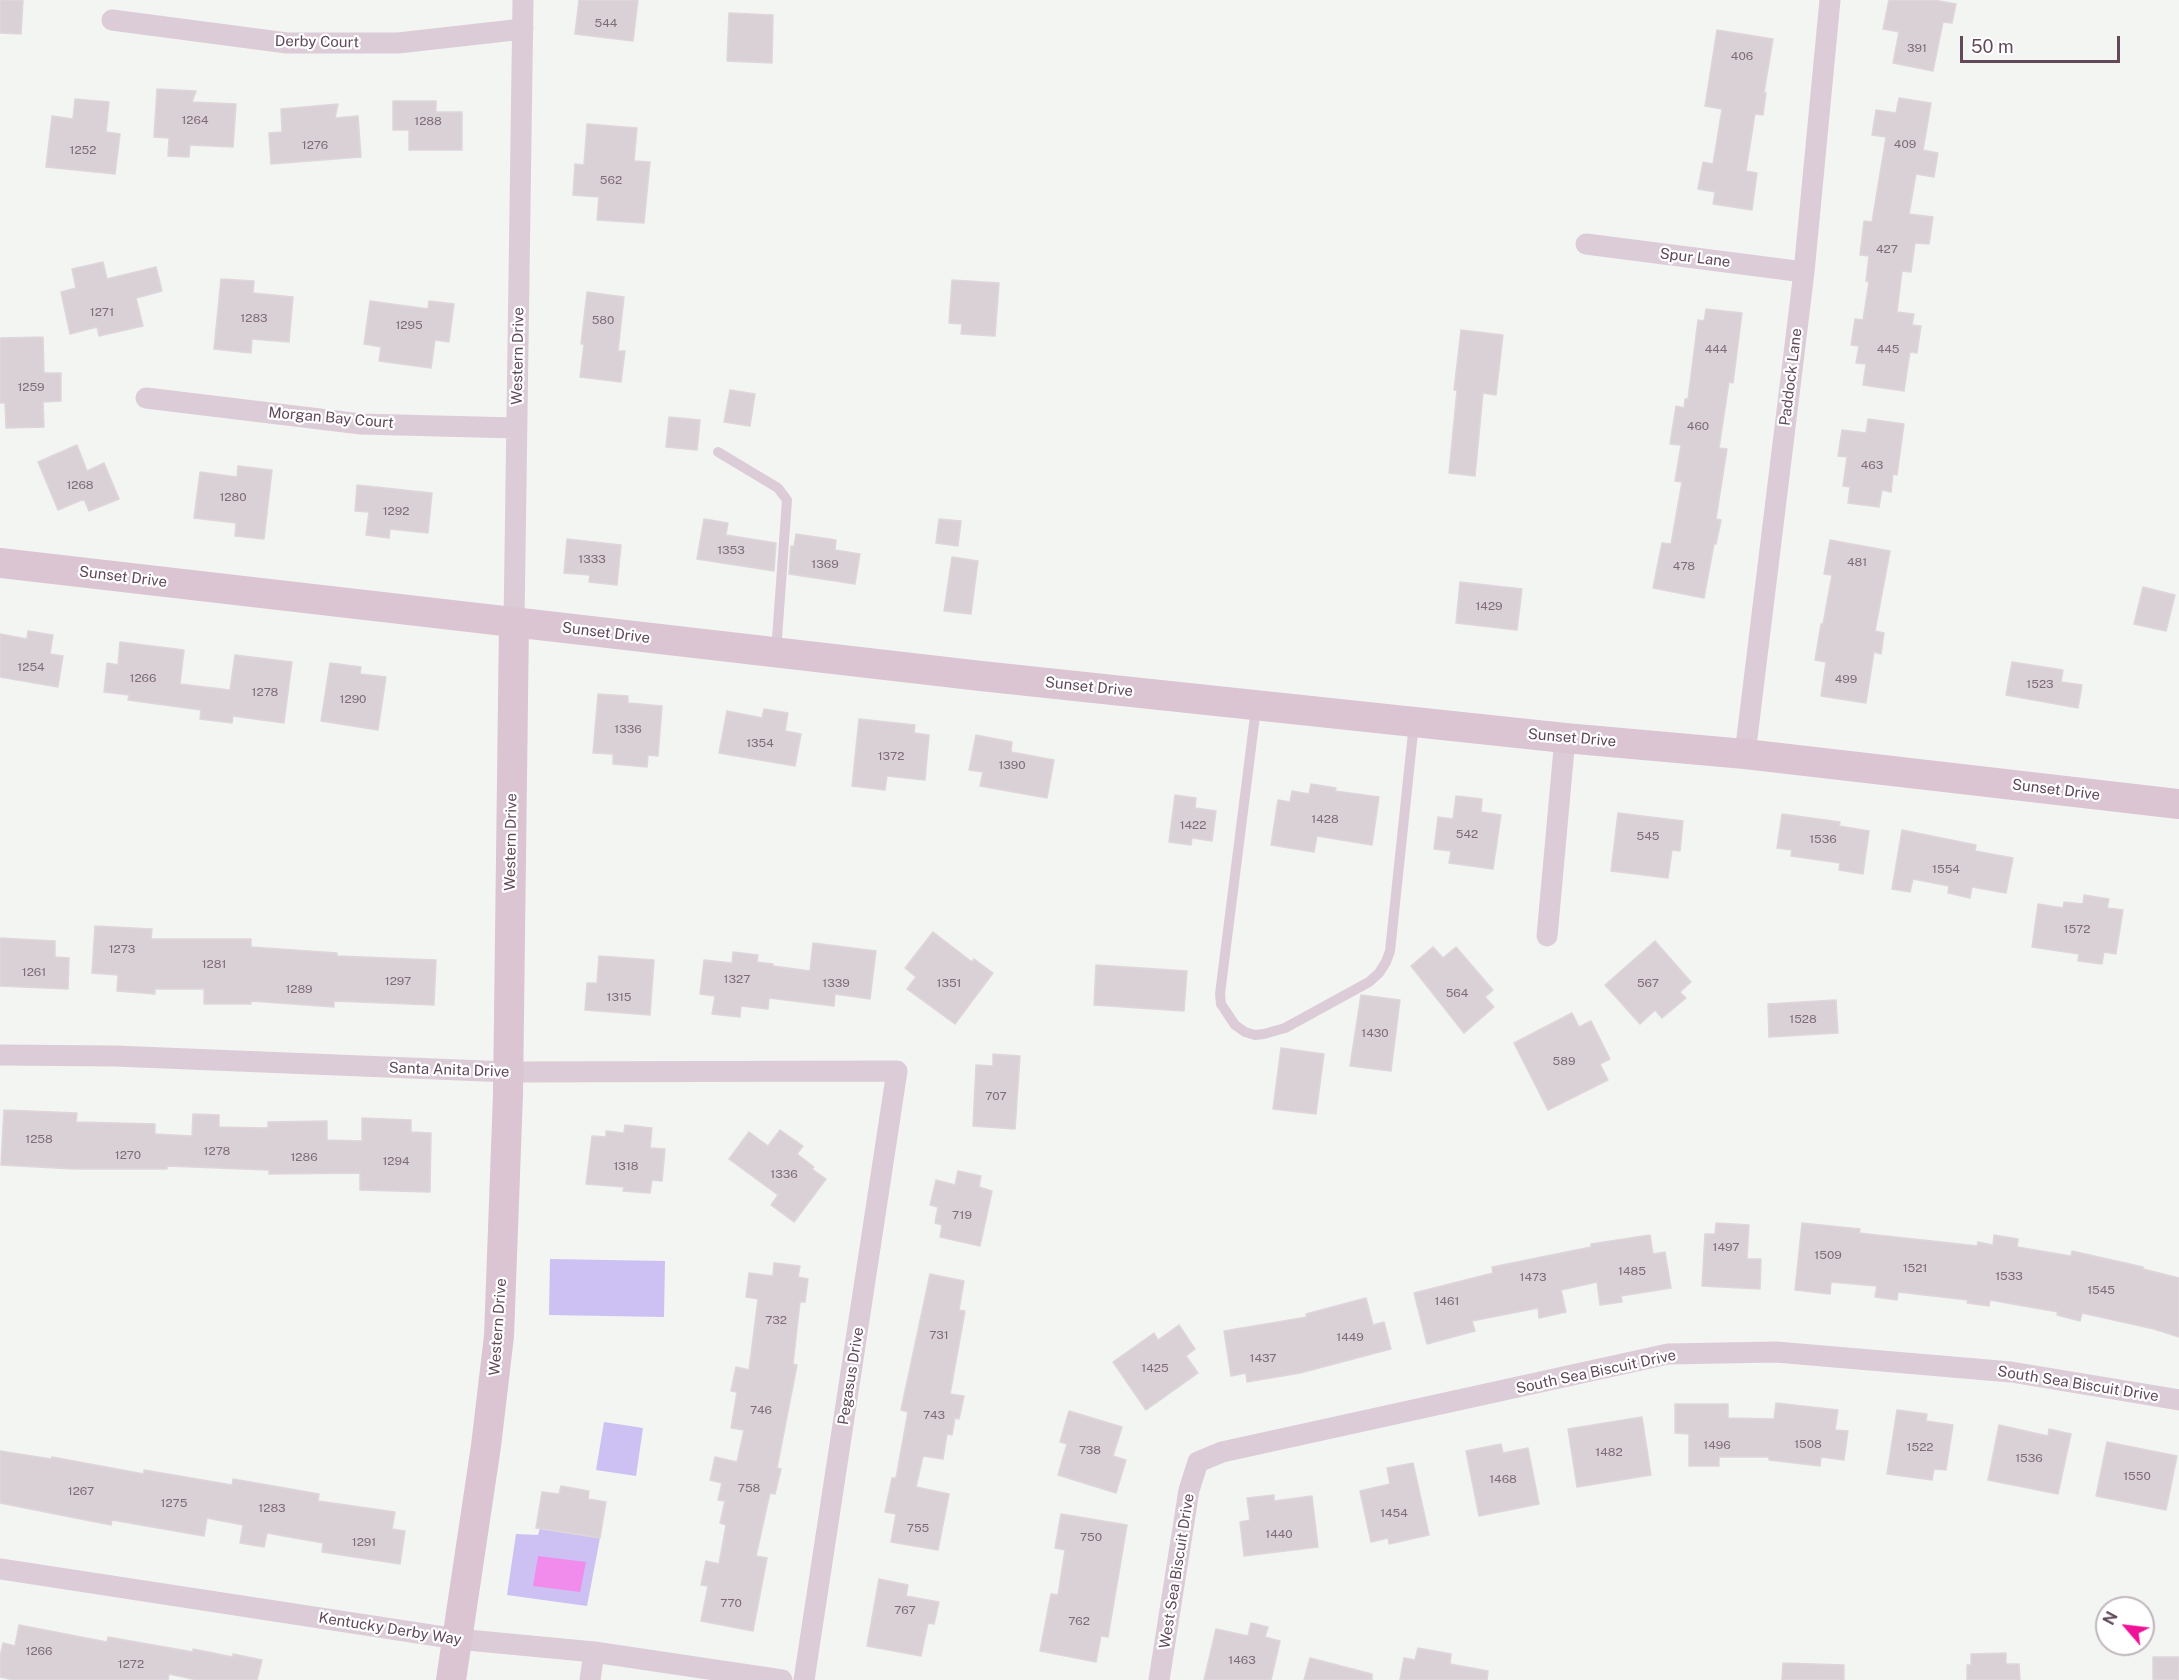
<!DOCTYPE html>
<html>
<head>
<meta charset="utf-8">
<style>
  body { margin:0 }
  #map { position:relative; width:2179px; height:1680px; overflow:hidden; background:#f3f5f2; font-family:"Public Sans",sans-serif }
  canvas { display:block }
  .north { position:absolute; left:2095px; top:1596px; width:60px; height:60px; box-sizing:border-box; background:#fff; border:2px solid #c0b6bd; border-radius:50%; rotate:298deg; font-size:16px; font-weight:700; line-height:24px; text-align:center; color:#61495a }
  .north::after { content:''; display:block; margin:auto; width:21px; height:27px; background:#ef1297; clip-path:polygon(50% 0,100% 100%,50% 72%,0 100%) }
  .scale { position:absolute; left:1960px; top:36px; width:160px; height:27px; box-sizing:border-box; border:3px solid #61495a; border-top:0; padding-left:8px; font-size:18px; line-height:21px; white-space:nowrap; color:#61495a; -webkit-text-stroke:4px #fff; paint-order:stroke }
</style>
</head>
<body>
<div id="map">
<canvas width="2179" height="1680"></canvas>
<div class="north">N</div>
<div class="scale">50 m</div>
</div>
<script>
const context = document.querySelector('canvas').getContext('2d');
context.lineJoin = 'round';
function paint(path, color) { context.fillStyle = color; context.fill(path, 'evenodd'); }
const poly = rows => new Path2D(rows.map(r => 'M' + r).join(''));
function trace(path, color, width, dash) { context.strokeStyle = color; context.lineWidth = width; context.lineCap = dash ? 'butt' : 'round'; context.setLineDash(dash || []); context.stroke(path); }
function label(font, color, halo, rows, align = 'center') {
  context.font = font + ' "Public Sans",sans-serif'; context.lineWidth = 4.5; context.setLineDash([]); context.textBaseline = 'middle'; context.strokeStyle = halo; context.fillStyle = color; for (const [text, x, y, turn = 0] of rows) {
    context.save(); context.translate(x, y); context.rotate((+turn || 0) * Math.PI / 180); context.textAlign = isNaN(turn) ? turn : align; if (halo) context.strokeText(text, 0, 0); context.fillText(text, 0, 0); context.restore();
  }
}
paint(poly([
  [550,1259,665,1261,664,1317,549,1315],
  [604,1422,643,1428,636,1476,596,1470],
  [540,1528,600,1538,587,1606,507,1595,516,1534,538,1535]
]), '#ccc1f2');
paint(poly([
  [538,1556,586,1562,580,1592,533,1586]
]), '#f18ced');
const building = poly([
  [0,0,23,0,21,34,0,33,0,0],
  [579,0,638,0,633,41,575,34,579,0],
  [1889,0,1934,0,1956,4,1952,23,1943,22,1933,71,1893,63,1899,32,1883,29,1889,0],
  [729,13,773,15,772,63,727,61,729,13],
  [1717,30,1773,39,1764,93,1766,93,1763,115,1755,114,1746,171,1757,173,1752,210,1713,204,1715,192,1698,189,1703,162,1713,164,1722,109,1705,106,1717,30],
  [157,89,196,91,192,102,236,104,233,147,190,145,189,157,168,156,169,138,154,137,157,89],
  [1899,98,1931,103,1923,150,1938,153,1934,177,1916,174,1909,214,1933,217,1929,244,1915,243,1911,272,1902,271,1897,312,1914,314,1912,325,1921,326,1917,353,1910,352,1904,391,1863,385,1866,364,1856,363,1859,346,1851,345,1855,319,1863,320,1869,282,1866,281,1869,256,1860,255,1864,221,1872,222,1886,137,1872,135,1876,110,1896,113,1899,98],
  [75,99,109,102,106,132,120,134,115,174,46,167,52,116,73,119,75,99],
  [393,101,436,101,436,112,462,112,462,150,409,150,409,130,393,130,393,101],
  [338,104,335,118,358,116,361,157,271,164,269,133,282,132,281,109,338,104],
  [587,124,637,128,634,161,650,162,644,223,597,220,599,197,573,195,575,164,584,165,587,124],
  [103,262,107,279,156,267,162,291,136,298,143,326,99,336,97,327,70,334,61,292,76,288,72,269,103,262],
  [221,279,254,281,253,293,293,297,289,342,252,339,251,353,214,349,221,279],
  [952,280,999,283,995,336,961,334,962,324,949,323,952,280],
  [587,292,624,297,618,351,625,351,621,382,580,377,584,344,581,344,587,292],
  [370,301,428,309,429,301,454,304,449,342,435,340,431,368,379,361,381,347,364,344,370,301],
  [1706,309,1742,313,1733,383,1729,382,1719,448,1727,449,1716,519,1721,520,1716,544,1714,544,1704,598,1653,588,1662,543,1671,544,1682,482,1675,481,1681,445,1670,444,1676,406,1684,408,1685,399,1688,399,1698,320,1704,321,1706,309],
  [1461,330,1503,335,1496,395,1483,393,1475,476,1449,473,1457,390,1454,390,1461,330],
  [43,337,44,373,61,373,61,401,43,402,44,427,6,428,5,403,0,403,0,338,43,337],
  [730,390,755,394,750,426,724,422,730,390],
  [669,417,700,420,697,450,666,447,669,417],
  [1868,419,1904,424,1897,475,1893,474,1891,492,1882,490,1879,507,1848,503,1850,487,1843,486,1847,457,1838,456,1842,430,1866,433,1868,419],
  [77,445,87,471,104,463,119,499,89,511,84,499,58,510,38,462,77,445],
  [238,466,272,470,264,539,235,536,236,523,194,518,200,472,237,477,238,466],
  [357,485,432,493,428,533,390,529,389,538,366,535,369,512,355,511,357,485],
  [704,519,728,523,726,535,776,543,774,571,697,559,704,519],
  [939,519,961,521,958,546,936,543,939,519],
  [796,534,836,540,835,550,860,554,855,584,789,574,791,546,794,546,796,534],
  [567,539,621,545,617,585,589,582,590,575,564,573,567,539],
  [1830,540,1890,551,1875,631,1884,633,1881,654,1874,652,1866,703,1821,696,1826,662,1815,660,1821,624,1823,624,1832,575,1824,574,1830,540],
  [952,557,978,561,971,614,944,611,952,557],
  [1460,582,1522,589,1517,630,1456,623,1460,582],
  [2143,587,2175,595,2166,631,2134,624,2143,587],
  [28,631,53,635,50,654,63,656,58,687,0,677,0,634,27,639,28,631],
  [120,642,184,650,180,684,230,690,235,655,292,662,284,723,233,716,232,723,200,719,201,710,128,700,129,695,104,692,107,663,118,665,120,642],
  [2012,662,2063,670,2061,682,2082,685,2078,708,2006,695,2012,662],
  [330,663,361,667,360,674,386,677,378,730,321,721,330,663],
  [598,694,628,696,628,703,662,706,658,756,648,755,647,767,613,764,613,754,593,753,598,694],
  [764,709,788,713,785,731,801,734,795,766,719,753,727,711,762,718,764,709],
  [859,719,915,725,914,733,929,735,925,780,887,776,885,790,852,786,859,719],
  [976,735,1012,742,1011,752,1054,760,1047,798,980,786,983,772,969,770,976,735],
  [1311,784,1336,788,1335,791,1379,797,1372,845,1317,836,1314,852,1271,845,1278,800,1290,802,1292,791,1309,794,1311,784],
  [1175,795,1196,798,1195,808,1216,811,1212,841,1192,838,1191,845,1169,842,1175,795],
  [1456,796,1482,799,1481,812,1501,815,1493,869,1449,863,1451,851,1434,849,1438,817,1453,819,1456,796],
  [1618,813,1683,821,1680,851,1672,850,1668,878,1611,871,1618,813],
  [1782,814,1840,822,1839,826,1869,831,1863,874,1839,870,1840,863,1791,856,1792,850,1777,848,1782,814],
  [1902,830,1976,845,1975,851,2013,858,2006,893,1972,887,1970,898,1948,893,1949,886,1913,879,1910,892,1892,889,1902,830],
  [2084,895,2109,899,2107,908,2123,910,2116,954,2104,952,2102,964,2078,961,2079,954,2032,947,2038,904,2063,908,2064,902,2083,904,2084,895],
  [95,926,152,929,151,939,251,939,251,947,337,953,337,956,436,960,434,1005,334,1001,334,1007,251,1001,251,1004,204,1004,204,989,155,989,155,994,117,991,118,975,92,973,95,926],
  [933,932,972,962,974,959,993,973,955,1024,907,989,916,977,905,968,933,932],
  [0,938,55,941,55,957,69,958,68,989,0,986,0,938],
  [1655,941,1691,982,1680,992,1686,998,1662,1018,1655,1010,1640,1024,1605,985,1655,941],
  [813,943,876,951,870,999,835,994,834,1006,769,998,768,1009,741,1006,740,1017,712,1014,715,996,700,994,704,960,732,963,733,952,758,955,757,962,773,964,773,966,810,971,813,943],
  [1433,947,1443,958,1456,947,1493,990,1485,997,1494,1007,1464,1033,1411,966,1433,947],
  [599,956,654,960,650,1015,585,1010,587,983,597,983,599,956],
  [1096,965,1187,971,1184,1011,1094,1005,1096,965],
  [1361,995,1400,1000,1391,1071,1350,1066,1361,995],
  [1836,1000,1838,1033,1769,1037,1768,1004,1836,1000],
  [1572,1013,1579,1027,1591,1021,1610,1059,1600,1064,1608,1080,1548,1110,1514,1043,1572,1013],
  [1281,1048,1324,1054,1316,1114,1273,1109,1281,1048],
  [993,1054,1020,1056,1015,1129,973,1126,976,1065,993,1066,993,1054],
  [4,1110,77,1113,76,1122,155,1124,155,1134,192,1136,193,1114,219,1115,219,1127,268,1128,268,1122,327,1121,327,1140,362,1141,362,1118,411,1120,411,1132,431,1133,430,1192,360,1190,360,1173,269,1174,269,1170,167,1166,167,1169,74,1169,1,1165,4,1110],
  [625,1125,652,1128,650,1148,665,1149,662,1181,652,1180,650,1193,623,1191,624,1187,586,1184,592,1136,606,1137,606,1131,624,1133,625,1125],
  [780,1130,803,1146,797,1154,814,1167,812,1169,826,1179,794,1222,771,1205,778,1195,729,1159,749,1132,768,1146,780,1130],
  [958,1171,981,1176,979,1187,992,1191,980,1246,940,1237,942,1225,935,1223,938,1207,930,1205,936,1180,955,1185,958,1171],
  [1716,1223,1749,1225,1747,1259,1761,1259,1760,1289,1702,1286,1705,1234,1715,1234,1716,1223],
  [1802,1223,1860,1229,1859,1233,1977,1246,1978,1242,1993,1245,1994,1235,2018,1239,2017,1247,2071,1256,2072,1251,2143,1267,2143,1269,2179,1278,2179,1337,2154,1329,2082,1313,2080,1321,2057,1315,2058,1312,1990,1300,1989,1306,1967,1303,1968,1300,1898,1292,1897,1300,1875,1297,1877,1286,1831,1282,1830,1294,1795,1290,1802,1223],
  [1650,1235,1653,1254,1665,1252,1671,1288,1621,1296,1622,1302,1600,1305,1597,1282,1561,1290,1566,1312,1539,1318,1538,1308,1472,1321,1475,1331,1427,1344,1414,1293,1493,1273,1492,1267,1591,1247,1591,1244,1650,1235],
  [774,1263,800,1266,798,1277,808,1279,805,1302,800,1302,793,1364,797,1365,777,1468,781,1469,775,1494,770,1493,756,1556,767,1558,753,1631,701,1621,708,1586,701,1585,706,1561,719,1564,726,1525,720,1523,725,1501,718,1500,722,1483,710,1480,715,1457,737,1462,744,1430,731,1428,737,1392,731,1391,736,1367,749,1370,758,1299,746,1297,749,1273,773,1276,774,1263],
  [930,1274,964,1281,959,1310,965,1311,950,1394,964,1396,959,1419,955,1418,952,1435,947,1434,943,1459,923,1456,916,1487,949,1494,938,1550,891,1542,896,1514,885,1512,892,1478,896,1478,908,1412,901,1410,930,1274],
  [1366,1298,1373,1325,1384,1322,1391,1349,1300,1373,1247,1382,1246,1373,1231,1376,1224,1331,1307,1317,1306,1314,1366,1298],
  [1179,1325,1195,1349,1186,1356,1198,1373,1146,1410,1113,1362,1154,1333,1158,1340,1179,1325],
  [1776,1403,1838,1410,1835,1430,1848,1431,1844,1460,1821,1457,1820,1466,1769,1460,1769,1457,1719,1457,1719,1466,1689,1466,1689,1434,1675,1433,1675,1404,1728,1404,1728,1418,1774,1419,1776,1403],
  [1897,1410,1927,1414,1926,1421,1953,1425,1946,1470,1934,1469,1932,1480,1887,1474,1897,1410],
  [1069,1411,1122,1427,1113,1456,1126,1460,1116,1493,1058,1475,1067,1444,1060,1442,1069,1411],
  [1642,1417,1651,1475,1577,1487,1568,1429,1642,1417],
  [1999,1425,2048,1436,2049,1429,2071,1434,2058,1494,1988,1480,1999,1425],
  [2107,1442,2177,1456,2166,1510,2096,1496,2107,1442],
  [1501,1444,1503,1453,1528,1448,1539,1504,1479,1516,1466,1451,1501,1444],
  [0,1451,51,1459,52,1457,144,1474,144,1470,232,1485,233,1479,319,1494,318,1501,395,1512,392,1529,405,1531,400,1564,322,1552,323,1543,267,1533,264,1547,240,1543,243,1525,207,1518,204,1536,112,1520,111,1525,0,1503,0,1451],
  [1413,1463,1429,1535,1389,1544,1388,1538,1371,1542,1360,1491,1390,1484,1387,1468,1413,1463],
  [561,1486,589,1491,588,1499,606,1502,600,1538,536,1528,542,1492,559,1494,561,1486],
  [1274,1495,1274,1501,1312,1496,1318,1547,1244,1556,1240,1522,1250,1520,1247,1498,1274,1495],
  [1061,1514,1127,1525,1108,1637,1101,1636,1096,1662,1040,1651,1051,1594,1058,1595,1065,1550,1055,1548,1061,1514],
  [879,1579,908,1585,906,1596,939,1602,934,1624,928,1623,921,1656,867,1646,879,1579],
  [1251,1623,1268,1627,1265,1637,1280,1641,1271,1680,1204,1680,1216,1629,1248,1636,1251,1623],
  [19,1625,107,1642,108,1637,193,1652,193,1649,233,1657,233,1654,262,1660,257,1680,197,1680,169,1674,168,1680,14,1680,0,1677,0,1657,3,1643,15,1646,19,1625],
  [1418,1648,1451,1654,1450,1664,1488,1671,1487,1680,1400,1680,1404,1658,1415,1660,1418,1648],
  [2006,1653,2006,1664,2019,1664,2020,1680,1967,1680,1967,1665,1971,1665,1971,1654,2006,1653],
  [2153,1657,2179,1657,2179,1680,2153,1680,2153,1657],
  [1310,1658,1372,1674,1372,1680,1304,1680,1310,1658],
  [1783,1663,1844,1665,1844,1680,1782,1680,1783,1663]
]);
paint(building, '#dad1d6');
trace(building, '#ded6da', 1.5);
trace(poly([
  [718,452,778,488,787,500,776,652],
  [1256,708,1220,994,1221,1004,1235,1025,1245,1032,1255,1035,1264,1034,1285,1028,1369,982,1379,973,1386,962,1390,951,1414,723]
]), '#dcccd7', 10);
trace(poly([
  [112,20,287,43,398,43,523,29],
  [1586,244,1804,272],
  [146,398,361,424,516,428],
  [514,622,523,0],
  [1745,754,1804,272,1830,0],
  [1547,936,1565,738],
  [0,1055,115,1056,509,1072,897,1071,804,1680],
  [0,1569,457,1639,594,1652,782,1680],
  [590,1680,594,1652],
  [1159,1680,1189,1490,1198,1462,1222,1452,1668,1354,1776,1352,2011,1372,2179,1400]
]), '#dcccd7', 21);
trace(poly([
  [0,563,981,676,1565,738,1745,754,2179,804],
  [451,1680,486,1446,499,1336,508,1094,514,622]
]), '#dbc5d3', 30);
label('12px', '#7f6b79', null, [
  ["544",606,23],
  ["391",1917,48],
  ["406",1742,56],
  ["1264",195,120],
  ["1288",428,121],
  ["409",1905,144],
  ["1276",315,145],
  ["1252",83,150],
  ["562",611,180],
  ["427",1887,249],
  ["1271",102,312],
  ["1283",254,318],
  ["580",603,320],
  ["1295",409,325],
  ["444",1716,349],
  ["445",1888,349],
  ["1259",31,387],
  ["460",1698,426],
  ["463",1872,465],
  ["1268",80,485],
  ["1280",233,497],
  ["1292",396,511],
  ["1353",731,550],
  ["1333",592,559],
  ["481",1857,562],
  ["1369",825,564],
  ["478",1684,566],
  ["1429",1489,606],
  ["1254",31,667],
  ["1266",143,678],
  ["499",1846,679],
  ["1523",2040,684],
  ["1278",265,692],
  ["1290",353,699],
  ["1336",628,729],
  ["1354",760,743],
  ["1372",891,756],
  ["1390",1012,765],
  ["1428",1325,819],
  ["1422",1193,825],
  ["542",1467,834],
  ["545",1648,836],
  ["1536",1823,839],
  ["1554",1946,869],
  ["1572",2077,929],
  ["1273",122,949],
  ["1281",214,964],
  ["1261",34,972],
  ["1327",737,979],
  ["1297",398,981],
  ["1339",836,983],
  ["1351",949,983],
  ["567",1648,983],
  ["1289",299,989],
  ["564",1457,993],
  ["1315",619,997],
  ["1528",1803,1019],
  ["1430",1375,1033],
  ["589",1564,1061],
  ["707",996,1096],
  ["1258",39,1139],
  ["1278",217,1151],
  ["1270",128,1155],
  ["1286",304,1157],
  ["1294",396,1161],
  ["1318",626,1166],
  ["1336",784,1174],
  ["719",962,1215],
  ["1497",1726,1247],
  ["1509",1828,1255],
  ["1521",1915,1268],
  ["1485",1632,1271],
  ["1533",2009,1276],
  ["1473",1533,1277],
  ["1545",2101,1290],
  ["1461",1447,1301],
  ["732",776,1320],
  ["731",939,1335],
  ["1449",1350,1337],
  ["1437",1263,1358],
  ["1425",1155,1368],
  ["746",761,1410],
  ["743",934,1415],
  ["1508",1808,1444],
  ["1496",1717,1445],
  ["1522",1920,1447],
  ["738",1090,1450],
  ["1482",1609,1452],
  ["1536",2029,1458],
  ["1550",2137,1476],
  ["1468",1503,1479],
  ["758",749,1488],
  ["1267",81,1491],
  ["1275",174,1503],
  ["1283",272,1508],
  ["1454",1394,1513],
  ["755",918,1528],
  ["1440",1279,1534],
  ["750",1091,1537],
  ["1291",364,1542],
  ["770",731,1603],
  ["767",905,1610],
  ["762",1079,1621],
  ["1266",39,1651],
  ["1463",1242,1660],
  ["1272",131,1664]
]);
label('15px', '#61495a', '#fff', [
  ["Derby Court",317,42,1],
  ["Spur Lane",1695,258,7],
  ["Western Drive",518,356,-89],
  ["Paddock Lane",1791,377,-83],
  ["Morgan Bay Court",331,418,5],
  ["Sunset Drive",123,577,7],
  ["Sunset Drive",606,633,7],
  ["Sunset Drive",1089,687,6],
  ["Sunset Drive",1572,738,5],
  ["Sunset Drive",2056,790,7],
  ["Western Drive",511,842,-89],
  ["Santa Anita Drive",449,1070,2],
  ["Western Drive",498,1327,-86],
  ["South Sea Biscuit Drive",1596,1372,-12],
  ["Pegasus Drive",851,1376,-81],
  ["South Sea Biscuit Drive",2078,1384,9],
  ["West Sea Biscuit Drive",1177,1571,-81],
  ["Kentucky Derby Way",390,1629,9]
]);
</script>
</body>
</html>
